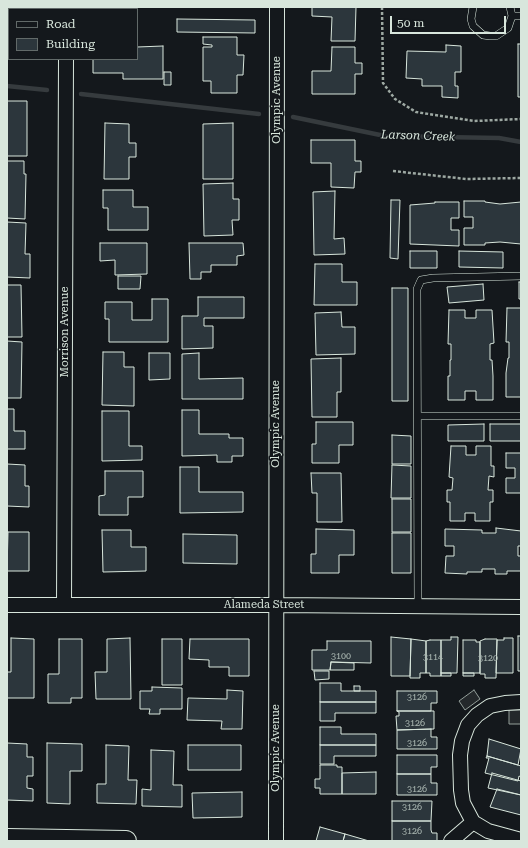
<!DOCTYPE html>
<html>
<head>
<meta charset="utf-8">
<style>
  body { margin:0 }
  #map { position:relative; width:528px; height:848px; overflow:hidden; background:#14181c; font-family:"Roboto Serif",serif }
  canvas { display:block }
  .frame { position:absolute; inset:0; border:8px solid #d8e6dc; pointer-events:none }
  .legend { position:absolute; left:8px; top:8px; width:130px; height:52px; box-sizing:border-box; background:#14181c; border:1px solid #626a69; margin:0; padding:5px 7px; list-style:none; font-size:12px; color:#d8e6dc }
  .legend li { display:flex; align-items:center; gap:8px; height:20px }
  .legend b { width:20px; border:1px solid #626a69 }
  .scale { position:absolute; left:390px; top:16px; width:116px; height:18px; box-sizing:border-box; border:2px solid #d8e6dc; border-top:0; padding-left:5px; font-size:12px; line-height:14px; white-space:nowrap; color:#d8e6dc; -webkit-text-stroke:3px #14181c; paint-order:stroke }
</style>
</head>
<body>
<div id="map">
<canvas width="528" height="848"></canvas>
<div class="frame"></div>
<ul class="legend">
<li><b style="height:5px;background:#14181c"></b>Road</li>
<li><b style="height:11px;background:#2c363c"></b>Building</li>
</ul>
<div class="scale">50 m</div>
</div>
<script>
const context = document.querySelector('canvas').getContext('2d');
context.lineJoin = 'round';
function paint(path, color) { context.fillStyle = color; context.fill(path, 'evenodd'); }
const poly = rows => new Path2D(rows.map(r => 'M' + r).join(''));
function trace(path, color, width, dash) { context.strokeStyle = color; context.lineWidth = width; context.lineCap = dash ? 'butt' : 'round'; context.setLineDash(dash || []); context.stroke(path); }
function label(font, color, halo, rows, align = 'center') {
  context.font = font + ' "Roboto Serif",serif'; context.lineWidth = 3; context.setLineDash([]); context.textBaseline = 'middle'; context.strokeStyle = halo; context.fillStyle = color; for (const [text, x, y, turn = 0] of rows) {
    context.save(); context.translate(x, y); context.rotate((+turn || 0) * Math.PI / 180); context.textAlign = isNaN(turn) ? turn : align; if (halo) context.strokeText(text, 0, 0); context.fillText(text, 0, 0); context.restore();
  }
}
const parking = poly([
  [474,690,480,699,465,710,459,701,474,690],
  [509,710,521,710,521,724,509,724,509,710]
]);
paint(parking, '#24282b');
trace(parking, '#939e99', 1);
trace(poly([
  [7,86,47,90],
  [81,94,259,114],
  [293,117,385,136,499,138,521,142]
]), '#363b3e', 4.5);
const building = poly([
  [7,7,11,7,9,9,9,24,7,24,7,7],
  [111,7,131,7,131,9,111,9,111,7],
  [312,7,356,7,355,41,331,41,332,17,312,16,312,7],
  [177,19,255,20,255,33,177,32,177,19],
  [203,37,237,37,237,55,244,55,243,75,237,75,237,93,211,93,211,81,203,81,203,47,212,47,212,45,203,44,203,37],
  [518,44,521,44,521,97,518,97,518,44],
  [446,45,461,46,461,72,455,72,455,86,458,86,458,98,442,97,442,86,422,86,422,79,406,78,407,51,446,52,446,45],
  [163,46,163,79,123,79,123,73,93,73,93,59,137,59,137,47,163,46],
  [332,47,355,47,355,63,362,63,362,74,355,74,355,94,312,94,312,71,331,71,332,47],
  [164,72,171,72,171,85,164,85,164,72],
  [7,101,27,101,27,156,7,156,7,101],
  [105,123,129,124,129,143,136,143,136,157,129,157,129,179,104,179,105,123],
  [233,123,233,179,203,179,203,124,233,123],
  [311,140,355,140,355,161,361,161,361,172,355,172,354,188,331,187,331,163,311,163,311,140],
  [7,161,24,161,24,174,26,174,25,219,7,218,7,161],
  [233,183,233,199,239,199,239,220,232,220,233,235,204,236,203,184,233,183],
  [103,190,133,190,133,207,148,207,148,230,108,230,108,208,103,208,103,190],
  [335,191,334,239,344,238,345,254,314,255,313,192,335,191],
  [391,200,400,200,398,259,390,258,391,200],
  [464,201,485,201,485,202,500,204,521,202,521,244,500,242,485,243,485,245,464,245,464,228,473,228,473,217,464,217,464,201],
  [435,202,459,202,459,218,451,218,451,230,459,230,459,246,410,244,410,205,435,203,435,202],
  [7,222,26,223,25,254,30,254,30,278,7,277,7,222],
  [100,243,147,243,147,274,115,275,115,260,100,261,100,243],
  [189,243,243,243,244,255,237,256,237,265,211,265,211,272,201,272,201,279,190,279,189,243],
  [410,251,437,251,437,268,410,268,410,251],
  [459,251,503,252,503,268,459,267,459,251],
  [315,264,342,264,342,282,357,282,357,305,314,305,315,264],
  [118,276,141,276,140,289,118,289,118,276],
  [519,282,521,282,521,299,519,299,519,282],
  [483,284,484,300,449,303,447,287,483,284],
  [7,285,21,285,22,337,7,337,7,285],
  [392,288,408,288,408,401,392,401,392,288],
  [198,297,244,297,244,318,204,318,204,326,213,326,213,348,182,349,182,316,198,316,198,297],
  [152,299,168,299,168,342,109,342,109,319,105,319,105,302,132,302,132,320,152,320,152,299],
  [507,308,521,308,521,397,506,397,506,373,508,358,509,358,509,342,506,342,507,308],
  [449,310,465,310,465,318,476,318,476,310,492,310,494,343,490,344,490,360,492,360,493,376,493,400,476,400,476,391,465,391,465,400,448,400,448,376,450,376,450,360,451,360,451,344,448,344,449,310],
  [341,312,342,327,355,327,355,354,316,355,315,313,341,312],
  [7,341,22,342,21,398,7,398,7,341],
  [103,352,124,352,124,367,134,367,134,406,102,405,103,352],
  [149,353,170,353,170,379,149,380,149,353],
  [199,353,199,379,243,378,243,399,182,399,182,354,199,353],
  [341,358,341,392,337,392,337,417,312,417,311,359,341,358],
  [7,409,14,409,14,431,25,431,25,449,7,449,7,409],
  [182,410,199,410,199,434,229,434,229,438,243,438,243,456,232,456,232,462,217,462,217,455,182,456,182,410],
  [102,411,129,411,129,446,142,446,142,460,102,461,102,411],
  [316,422,353,422,353,445,339,445,339,463,312,463,312,444,316,444,316,422],
  [484,424,484,441,448,441,448,425,484,424],
  [490,424,521,424,521,441,490,441,490,424],
  [392,435,411,436,411,464,392,464,392,435],
  [451,446,466,446,466,455,476,455,476,446,491,446,491,466,494,466,494,477,489,476,488,490,493,490,493,502,490,502,490,521,475,521,475,513,465,513,465,521,450,521,450,502,447,502,447,490,452,490,453,478,449,477,451,446],
  [506,453,521,453,521,493,506,493,506,478,515,478,515,468,506,468,506,453],
  [7,464,25,465,25,486,29,486,29,507,7,506,7,464],
  [392,465,411,466,411,498,391,498,392,465],
  [180,467,199,467,199,492,243,492,243,512,180,513,180,467],
  [105,471,143,471,143,497,128,497,128,515,99,515,99,496,105,495,105,471],
  [311,473,341,473,342,522,317,522,317,493,312,493,311,473],
  [392,499,411,499,411,532,392,532,392,499],
  [496,528,521,531,521,546,518,546,518,556,521,556,521,571,507,571,507,574,495,574,495,569,482,569,482,572,467,572,467,574,445,573,446,556,454,556,454,546,445,546,445,529,482,530,482,533,496,533,496,528],
  [316,529,354,530,354,555,339,555,339,573,311,573,311,554,316,554,316,529],
  [102,530,131,530,131,547,146,547,146,571,103,572,102,530],
  [8,532,29,532,29,571,7,571,8,532],
  [392,533,411,533,411,573,392,573,392,533],
  [183,534,237,535,237,564,183,563,183,534],
  [518,636,521,636,521,671,518,671,518,636],
  [391,637,411,639,410,676,391,676,391,637],
  [451,637,458,637,457,673,441,673,441,640,451,640,451,637],
  [11,638,34,639,34,698,7,698,7,672,11,672,11,638],
  [130,638,131,699,96,699,95,672,107,672,107,639,130,638],
  [504,638,513,638,513,673,496,673,497,640,504,640,504,638],
  [59,639,82,639,82,698,71,698,71,703,48,703,48,674,59,674,59,639],
  [162,639,182,639,182,685,162,685,162,639],
  [190,639,249,639,249,676,229,676,229,667,209,667,209,660,189,659,190,639],
  [411,639,426,641,426,673,420,673,420,678,410,678,411,639],
  [485,639,497,639,496,678,485,678,485,674,480,674,480,641,485,639],
  [430,640,441,640,441,676,430,676,430,673,426,673,426,641,430,640],
  [463,640,476,640,476,642,480,642,480,673,463,673,463,640],
  [327,641,371,641,371,663,331,662,330,670,312,670,312,650,327,650,327,641],
  [331,662,354,663,354,670,330,670,331,662],
  [314,671,329,671,329,679,315,680,314,671],
  [441,673,451,673,451,676,441,676,441,673],
  [463,673,474,673,474,676,463,676,463,673],
  [320,683,341,683,341,691,376,691,376,702,320,702,320,683],
  [354,686,360,686,360,691,354,691,354,686],
  [152,687,182,688,182,709,160,709,160,714,149,714,150,709,140,709,140,691,152,691,152,687],
  [227,690,243,691,242,729,221,729,222,721,187,720,188,698,227,699,227,690],
  [397,691,437,691,437,703,431,703,431,711,397,711,397,691],
  [320,702,376,702,376,713,335,713,335,721,320,721,320,702],
  [397,711,434,711,434,729,397,730,396,716,399,716,399,712,397,711],
  [320,727,341,727,341,734,376,734,376,745,320,745,320,727],
  [431,729,431,737,437,737,437,749,397,749,397,730,431,729],
  [489,739,521,749,518,765,487,756,489,739],
  [7,743,27,744,27,757,33,757,33,776,27,776,27,788,33,789,33,801,7,800,7,743],
  [47,743,82,744,82,771,70,771,70,804,47,803,47,743],
  [106,745,129,746,128,780,137,780,136,804,97,803,97,784,106,784,106,745],
  [188,745,241,745,241,770,188,770,188,745],
  [320,745,376,745,376,756,334,756,334,764,320,764,320,745],
  [151,750,174,751,173,785,182,785,182,807,142,806,142,789,151,790,151,750],
  [397,755,437,755,437,767,431,767,431,774,397,774,397,755],
  [487,756,521,766,521,777,519,776,518,781,485,773,489,758,486,758,487,756],
  [320,765,337,765,337,767,342,767,342,794,320,794,320,788,315,788,315,779,320,779,320,765],
  [376,772,376,794,342,794,342,773,376,772],
  [492,773,521,781,521,795,488,788,492,773],
  [397,774,431,774,431,783,437,783,437,795,397,795,397,774],
  [497,789,521,795,521,815,490,807,497,789],
  [242,792,242,817,193,818,192,793,242,792],
  [392,801,432,801,431,821,392,821,392,801],
  [392,821,431,821,431,830,432,833,437,833,437,841,392,841,392,821],
  [320,827,345,834,343,841,316,841,320,827],
  [345,834,369,841,343,841,345,834]
]);
paint(building, '#2c363c');
trace(building, '#d8e6dc', 1);
const lane = poly([
  [473,7,471,19,473,26,483,35,490,36,496,36,508,28,512,16,510,7],
  [512,16,521,16],
  [418,416,521,416],
  [418,606,417,289,421,280,433,278,521,276]
]);
const street = poly([
  [67,9,67,7],
  [7,605,276,605,521,607],
  [64,605,66,59],
  [521,702,505,703,490,706,477,715,468,725,462,741,460,755,461,790,463,803,473,822,488,831,521,840],
  [276,841,277,7],
  [451,841,473,822]
]);
const secondary = poly([
  [7,839,126,841]
]);
trace(lane, '#d8e6dc', 8);
trace(street, '#d8e6dc', 16);
trace(secondary, '#d8e6dc', 22);
trace(poly([
  [382,7,383,83,395,99,416,112,474,121,521,119],
  [393,171,466,179,521,178]
]), '#9da8a2', 2.5, [3, 2]);
trace(lane, '#14181c', 7);
trace(street, '#14181c', 14);
trace(secondary, '#14181c', 20);
label('9px', '#adbab4', null, [
  ["3100",341,656],
  ["3114",433,657],
  ["3120",488,658],
  ["3126",417,697],
  ["3126",415,723],
  ["3126",417,743],
  ["3126",417,789],
  ["3126",412,807],
  ["3126",412,831]
]);
label('11px', '#d8e6dc', '#14181c', [
  ["Olympic Avenue",277,100,-90],
  ["Morrison Avenue",65,332,-90],
  ["Olympic Avenue",276,424,-90],
  ["Alameda Street",264,605],
  ["Olympic Avenue",276,748,-90]
]);
label('italic 12px', '#d8e6dc', '#14181c', [
  ["Larson Creek",418,136,2]
]);
</script>
</body>
</html>
